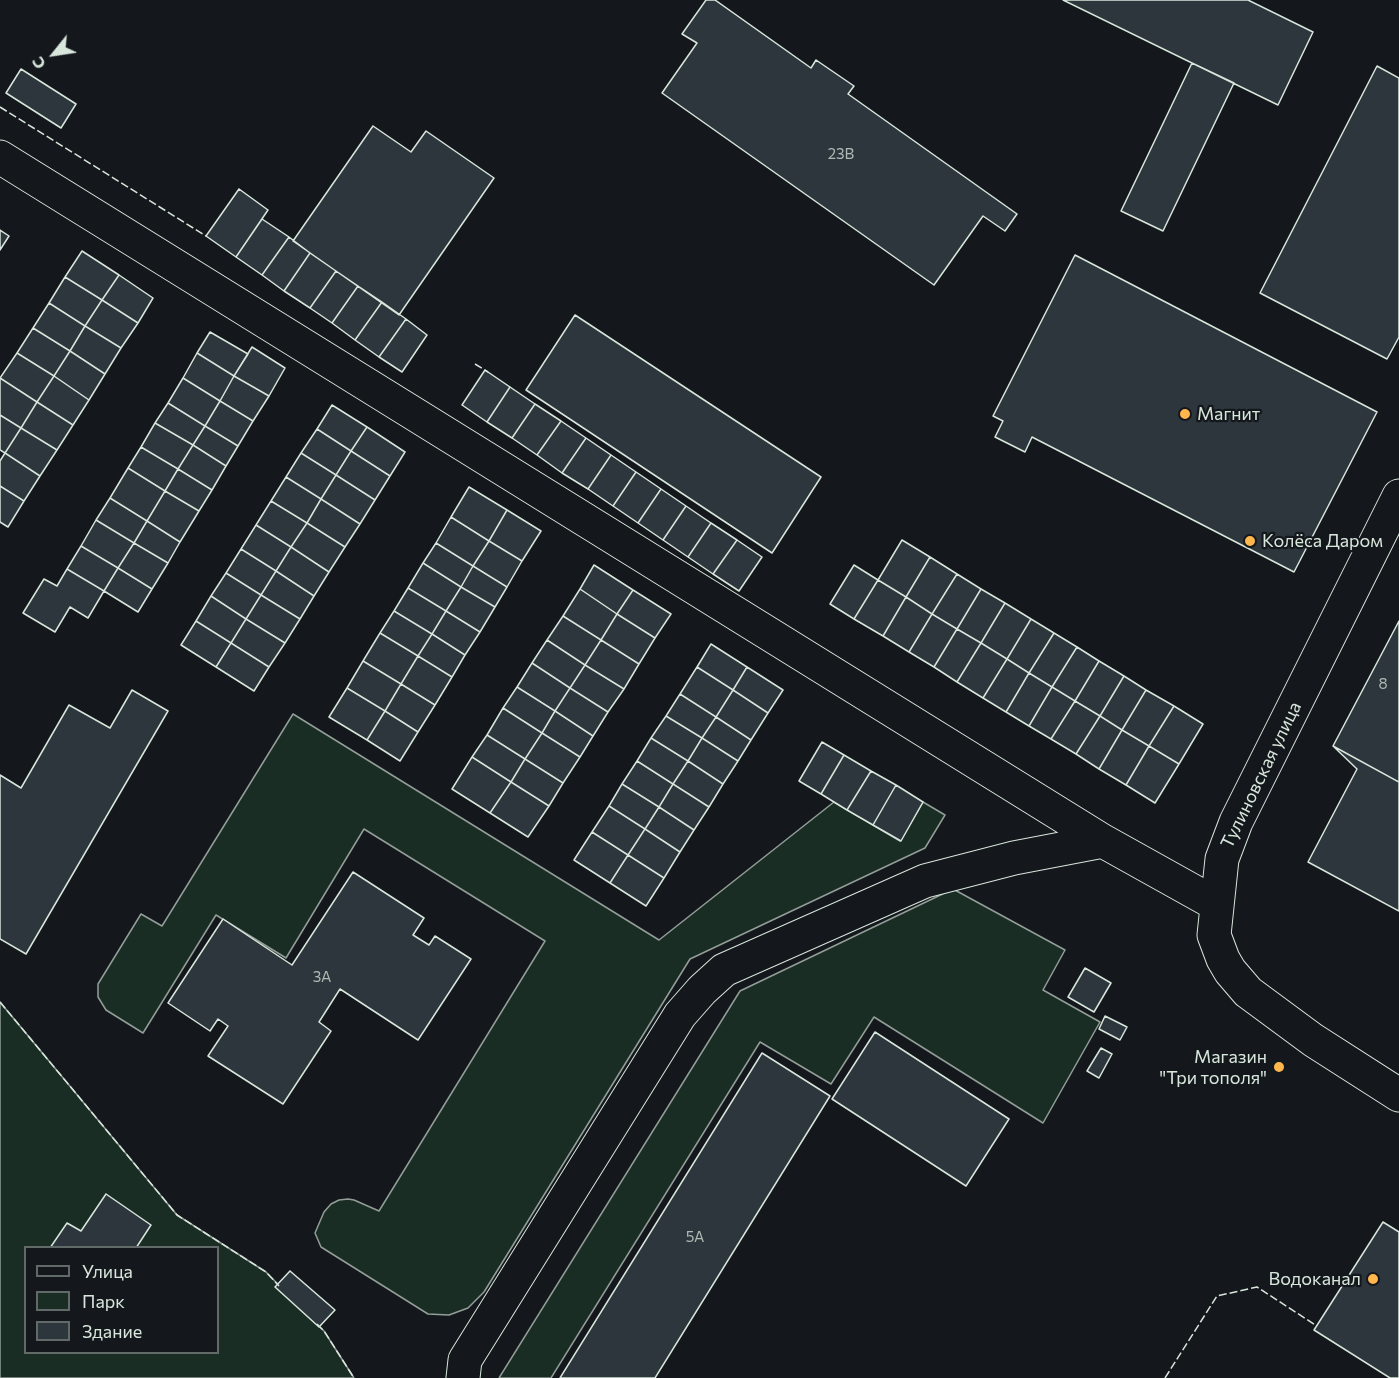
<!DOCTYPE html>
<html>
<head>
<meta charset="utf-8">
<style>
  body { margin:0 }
  #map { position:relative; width:1399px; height:1378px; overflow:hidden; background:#14181c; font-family:Commissioner,sans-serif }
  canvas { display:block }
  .legend { position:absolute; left:24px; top:1246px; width:195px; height:108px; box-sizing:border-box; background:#14181c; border:2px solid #626a69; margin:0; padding:8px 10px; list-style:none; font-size:18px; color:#d8e6dc }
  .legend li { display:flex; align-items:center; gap:12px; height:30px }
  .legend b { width:30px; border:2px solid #626a69 }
  .north { position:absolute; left:24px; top:24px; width:60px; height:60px; -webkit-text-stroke:4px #14181c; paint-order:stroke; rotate:240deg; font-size:16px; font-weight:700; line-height:24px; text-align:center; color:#d8e6dc }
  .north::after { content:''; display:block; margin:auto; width:21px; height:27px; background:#d8e6dc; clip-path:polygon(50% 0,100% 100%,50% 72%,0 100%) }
</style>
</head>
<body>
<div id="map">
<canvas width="1399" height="1378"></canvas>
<ul class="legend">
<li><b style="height:8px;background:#14181c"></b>Улица</li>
<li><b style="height:16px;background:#1a2d24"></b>Парк</li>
<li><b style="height:16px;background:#2c363c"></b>Здание</li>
</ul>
<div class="north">С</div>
</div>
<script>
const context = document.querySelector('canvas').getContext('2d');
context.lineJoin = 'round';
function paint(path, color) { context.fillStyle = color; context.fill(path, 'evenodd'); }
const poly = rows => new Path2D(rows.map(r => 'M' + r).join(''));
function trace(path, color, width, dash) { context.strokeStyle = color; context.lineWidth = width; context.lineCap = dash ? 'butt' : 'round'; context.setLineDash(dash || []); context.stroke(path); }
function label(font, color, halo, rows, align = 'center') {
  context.font = font + ' Commissioner,sans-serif'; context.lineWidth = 4.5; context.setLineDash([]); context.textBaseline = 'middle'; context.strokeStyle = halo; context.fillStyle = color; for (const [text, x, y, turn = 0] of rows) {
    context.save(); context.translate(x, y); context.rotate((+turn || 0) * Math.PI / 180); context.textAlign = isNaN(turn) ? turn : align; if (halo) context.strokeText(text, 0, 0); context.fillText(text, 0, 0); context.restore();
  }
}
const green = poly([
  [293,714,659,940,834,802,900,841,923,802,945,815,925,848,690,959,484,1292,468,1308,449,1315,428,1314,321,1247,315,1233,324,1212,331,1204,339,1200,348,1199,354,1200,379,1211,545,941,364,829,286,958,216,915,143,1033,106,1010,98,997,98,984,141,914,162,926,293,714],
  [953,889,1065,950,1043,990,1100,1022,1043,1123,874,1017,831,1084,760,1042,551,1378,499,1378,740,991,953,889],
  [0,1002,177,1215,266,1272,324,1331,354,1378,0,1378,0,1002],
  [26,1248,218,1248,218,1352,26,1352,26,1248]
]);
paint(green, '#1a2d24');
trace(green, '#939e99', 1.5);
const building = poly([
  [706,0,715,0,811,68,816,60,854,86,848,94,1017,214,1005,231,983,216,934,285,662,93,697,43,682,34,706,0],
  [1063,0,1248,0,1313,32,1278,105,1063,0],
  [1192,63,1234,83,1163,231,1121,211,1192,63],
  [1377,66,1399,78,1399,337,1387,359,1260,293,1377,66],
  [21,69,76,104,61,128,6,93,21,69],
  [373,126,411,152,426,131,494,178,399,315,293,241,373,126],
  [239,189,268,210,236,257,206,236,239,189],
  [262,219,289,237,262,275,236,257,262,219],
  [0,230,9,236,0,250,0,230],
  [289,237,310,253,284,291,262,275,289,237],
  [82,251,119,275,102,300,65,277,82,251],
  [310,253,336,271,310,308,284,291,310,253],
  [1075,255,1377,412,1294,572,1032,437,1025,452,995,437,1003,421,993,416,1075,255],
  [336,271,358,286,332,323,310,308,336,271],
  [119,275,153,298,138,323,102,300,119,275],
  [65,277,102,300,85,326,49,303,65,277],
  [358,286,382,302,355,340,332,323,358,286],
  [102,300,138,323,121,348,85,326,102,300],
  [382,302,406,319,379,357,355,340,382,302],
  [49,303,85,326,70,351,33,328,49,303],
  [575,315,821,477,772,553,526,390,575,315],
  [406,319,427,335,402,372,379,357,406,319],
  [85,326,121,348,105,374,70,351,85,326],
  [33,328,70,351,54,376,17,353,33,328],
  [210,332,248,354,234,376,197,353,210,332],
  [252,347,285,368,269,396,234,376,252,347],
  [70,351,105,374,89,400,54,376,70,351],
  [17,353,54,376,37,402,0,378,17,353],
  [197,353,234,376,220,401,183,378,197,353],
  [485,370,510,387,487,422,462,405,485,370],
  [54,376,89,400,73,425,37,402,54,376],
  [234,376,269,396,253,421,220,401,234,376],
  [0,378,37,402,21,428,0,415,0,378],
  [183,378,220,401,205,426,168,403,183,378],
  [510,387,535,404,512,438,487,422,510,387],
  [220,401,253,421,238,446,205,426,220,401],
  [37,402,73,425,57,450,21,428,37,402],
  [168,403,205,426,193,445,155,423,168,403],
  [535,404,561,421,537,455,512,438,535,404],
  [332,405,367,427,351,451,317,429,332,405],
  [0,415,21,428,5,453,0,450,0,415],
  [561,421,586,438,562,473,537,455,561,421],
  [155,423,193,445,178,469,141,447,155,423],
  [205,426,238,446,226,466,193,445,205,426],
  [367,427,405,452,390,476,351,451,367,427],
  [21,428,57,450,40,476,5,453,21,428],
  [317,429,351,451,336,475,301,453,317,429],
  [586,438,611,455,588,489,562,473,586,438],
  [193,445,226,466,212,490,178,469,193,445],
  [141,447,178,469,165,491,128,468,141,447],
  [351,451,390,476,375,500,336,475,351,451],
  [5,453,40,476,24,501,0,486,0,461,5,453],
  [301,453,336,475,321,499,286,477,301,453],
  [611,455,636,472,613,506,588,489,611,455],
  [128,468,165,491,147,521,110,498,128,468],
  [178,469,212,490,199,511,165,491,178,469],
  [636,472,661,489,638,523,613,506,636,472],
  [336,475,375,500,360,524,321,499,336,475],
  [286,477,321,499,307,523,271,501,286,477],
  [0,486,24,501,8,527,0,522,0,486],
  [469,487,507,510,489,541,451,517,469,487],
  [661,489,686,506,663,540,638,523,661,489],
  [165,491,199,511,180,542,147,521,165,491],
  [110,498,147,521,134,543,96,520,110,498],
  [321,499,360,524,345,547,307,523,321,499],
  [271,501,307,523,291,547,256,525,271,501],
  [686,506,711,523,688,557,663,540,686,506],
  [507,510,541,531,522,561,489,541,507,510],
  [451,517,489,541,473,566,436,543,451,517],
  [96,520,134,543,118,568,81,546,96,520],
  [147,521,180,542,168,563,134,543,147,521],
  [307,523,345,547,329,572,291,547,307,523],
  [711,523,737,540,713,574,688,557,711,523],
  [256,525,291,547,276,571,241,549,256,525],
  [737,540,762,557,739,591,713,574,737,540],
  [902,540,930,557,906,597,878,580,902,540],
  [489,541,522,561,507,587,473,566,489,541],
  [134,543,168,563,152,589,118,568,134,543],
  [436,543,473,566,461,587,423,563,436,543],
  [81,546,118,568,104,591,67,569,81,546],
  [291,547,329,572,314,596,276,571,291,547],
  [241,549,276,571,261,595,226,573,241,549],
  [930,557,957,574,932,614,906,597,930,557],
  [423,563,461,587,446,611,408,588,423,563],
  [594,565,633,590,617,614,580,589,594,565],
  [854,565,878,580,854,619,830,604,854,565],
  [473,566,507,587,495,607,461,587,473,566],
  [118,568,152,589,138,612,104,591,118,568],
  [67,569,104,591,88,618,70,607,55,632,23,613,44,579,57,586,67,569],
  [276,571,314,596,300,619,261,595,276,571],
  [226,573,261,595,246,619,211,596,226,573],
  [957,574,981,589,957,629,932,614,957,574],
  [878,580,906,597,883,636,854,619,878,580],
  [461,587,495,607,480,632,446,611,461,587],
  [408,588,446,611,432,634,394,611,408,588],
  [580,589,617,614,601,640,563,616,580,589],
  [981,589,1005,603,981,643,957,629,981,589],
  [633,590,671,614,655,638,617,614,633,590],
  [261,595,300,619,285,643,246,619,261,595],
  [211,596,246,619,231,643,196,621,211,596],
  [906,597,932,614,909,652,883,636,906,597],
  [1005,603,1031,619,1007,659,981,643,1005,603],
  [394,611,432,634,418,656,380,633,394,611],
  [446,611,480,632,465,655,432,634,446,611],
  [617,614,655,638,639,664,601,640,617,614],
  [932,614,957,629,934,667,909,652,932,614],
  [563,616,601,640,585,665,547,640,563,616],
  [246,619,285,643,269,667,231,643,246,619],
  [1031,619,1054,633,1029,673,1007,659,1031,619],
  [196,621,231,643,216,667,181,645,196,621],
  [1399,621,1399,782,1333,746,1399,621],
  [957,629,981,643,957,682,934,667,957,629],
  [380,633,418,656,401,684,363,661,380,633],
  [1054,633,1077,647,1052,687,1029,673,1054,633],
  [432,634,465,655,452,677,418,656,432,634],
  [547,640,585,665,570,688,532,663,547,640],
  [601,640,639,664,624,689,585,665,601,640],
  [231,643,269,667,254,691,216,667,231,643],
  [981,643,1007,659,983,698,957,682,981,643],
  [711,644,747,667,733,690,697,667,711,644],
  [1077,647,1099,661,1075,701,1052,687,1077,647],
  [418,656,452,677,435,705,401,684,418,656],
  [1007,659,1029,673,1006,712,983,698,1007,659],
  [363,661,401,684,385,711,347,688,363,661],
  [1099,661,1124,676,1100,716,1075,701,1099,661],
  [532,663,570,688,555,711,517,687,532,663],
  [585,665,624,689,608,712,570,688,585,665],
  [697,667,733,690,716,717,680,694,697,667],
  [747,667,783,690,768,713,733,690,747,667],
  [1029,673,1052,687,1029,726,1006,712,1029,673],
  [1124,676,1146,690,1122,730,1100,716,1124,676],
  [401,684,435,705,418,732,385,711,401,684],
  [517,687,555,711,542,733,503,708,517,687],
  [1052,687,1075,701,1051,739,1029,726,1052,687],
  [347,688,385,711,367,740,329,717,347,688],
  [570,688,608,712,593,736,555,711,570,688],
  [132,690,168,711,26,954,0,939,0,775,21,788,69,705,110,728,132,690],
  [733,690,768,713,751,740,716,717,733,690],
  [1146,690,1174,706,1149,746,1122,730,1146,690],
  [680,694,716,717,702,738,666,716,680,694],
  [1075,701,1100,716,1076,754,1051,739,1075,701],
  [1174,706,1203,724,1179,764,1149,746,1174,706],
  [503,708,542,733,525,759,487,735,503,708],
  [385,711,418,732,400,761,367,740,385,711],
  [555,711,593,736,580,757,542,733,555,711],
  [666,716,702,738,688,761,651,738,666,716],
  [1100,716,1122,730,1099,769,1076,754,1100,716],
  [716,717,751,740,738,761,702,738,716,717],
  [1122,730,1149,746,1126,785,1099,769,1122,730],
  [542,733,580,757,563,783,525,759,542,733],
  [487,735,525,759,511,782,472,757,487,735],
  [651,738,688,761,673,784,637,761,651,738],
  [702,738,738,761,723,784,688,761,702,738],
  [822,742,844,755,821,794,799,781,822,742],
  [1149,746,1179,764,1155,803,1126,785,1149,746],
  [1333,746,1399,782,1399,911,1308,862,1357,769,1333,746],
  [844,755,871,771,847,810,821,794,844,755],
  [472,757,511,782,490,813,452,789,472,757],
  [525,759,563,783,549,806,511,782,525,759],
  [637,761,673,784,659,807,622,784,637,761],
  [688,761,723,784,709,807,673,784,688,761],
  [871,771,896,785,873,825,847,810,871,771],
  [511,782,549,806,528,837,490,813,511,782],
  [622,784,659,807,645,829,609,806,622,784],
  [673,784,709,807,694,830,659,807,673,784],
  [896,785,923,802,901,841,873,825,896,785],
  [609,806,645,829,628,855,592,832,609,806],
  [659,807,694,830,680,852,645,829,659,807],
  [645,829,680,852,664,878,628,855,645,829],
  [592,832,628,855,610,883,574,860,592,832],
  [628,855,664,878,646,906,610,883,628,855],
  [353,872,424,918,413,935,429,945,435,936,471,959,418,1040,340,989,319,1022,331,1031,283,1104,208,1056,228,1026,218,1019,210,1031,168,1003,223,919,292,965,353,872],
  [1085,968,1111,983,1094,1012,1068,997,1085,968],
  [1105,1016,1127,1027,1120,1040,1099,1029,1105,1016],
  [875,1032,1009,1119,966,1186,832,1099,875,1032],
  [1101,1048,1112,1054,1099,1078,1087,1071,1101,1048],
  [762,1053,830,1096,655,1378,560,1378,762,1053],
  [106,1194,151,1225,136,1248,50,1248,67,1223,81,1231,106,1194],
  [1383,1222,1399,1232,1399,1378,1390,1378,1314,1330,1383,1222],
  [290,1271,335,1310,319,1327,275,1287,290,1271]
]);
paint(building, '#2c363c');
trace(building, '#d8e6dc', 1.5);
const street = poly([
  [0,157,1103,841,1216,904],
  [1399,496,1236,822,1222,859,1214,935,1223,959,1230,971,1248,992,1313,1040,1399,1095],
  [463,1378,465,1360,680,1015,702,990,724,970,925,881,1014,858,1103,841]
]);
trace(street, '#d8e6dc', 35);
trace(street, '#14181c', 33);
trace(poly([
  [0,107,206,236],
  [475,364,488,372],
  [0,1002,177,1215,266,1272,279,1286],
  [317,1324,324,1331,354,1378],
  [1165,1378,1217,1296,1257,1287,1317,1326]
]), '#d8e6dc', 1.5, [8, 3]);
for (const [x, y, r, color] of [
  [1185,414,6,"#ffb74d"],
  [1250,541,6,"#ffb74d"],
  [1279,1067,6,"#ffb74d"],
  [1373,1279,6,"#ffb74d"]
]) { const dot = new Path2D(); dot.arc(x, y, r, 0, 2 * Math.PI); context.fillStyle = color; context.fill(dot); trace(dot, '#14181c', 2); }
label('15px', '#adbab4', null, [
  ["23В",841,154],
  ["8",1383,684],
  ["3А",322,977],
  ["5А",695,1237]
]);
label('18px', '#d8e6dc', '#14181c', [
  ["Магнит",1197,414],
  ["Колёса Даром",1262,541],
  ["Магазин",1267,1057,"right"],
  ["\"Три тополя\"",1267,1078,"right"],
  ["Водоканал",1361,1279,"right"]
], 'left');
label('18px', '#d8e6dc', '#14181c', [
  ["Тулиновская улица",1261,775,-64]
]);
</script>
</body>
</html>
